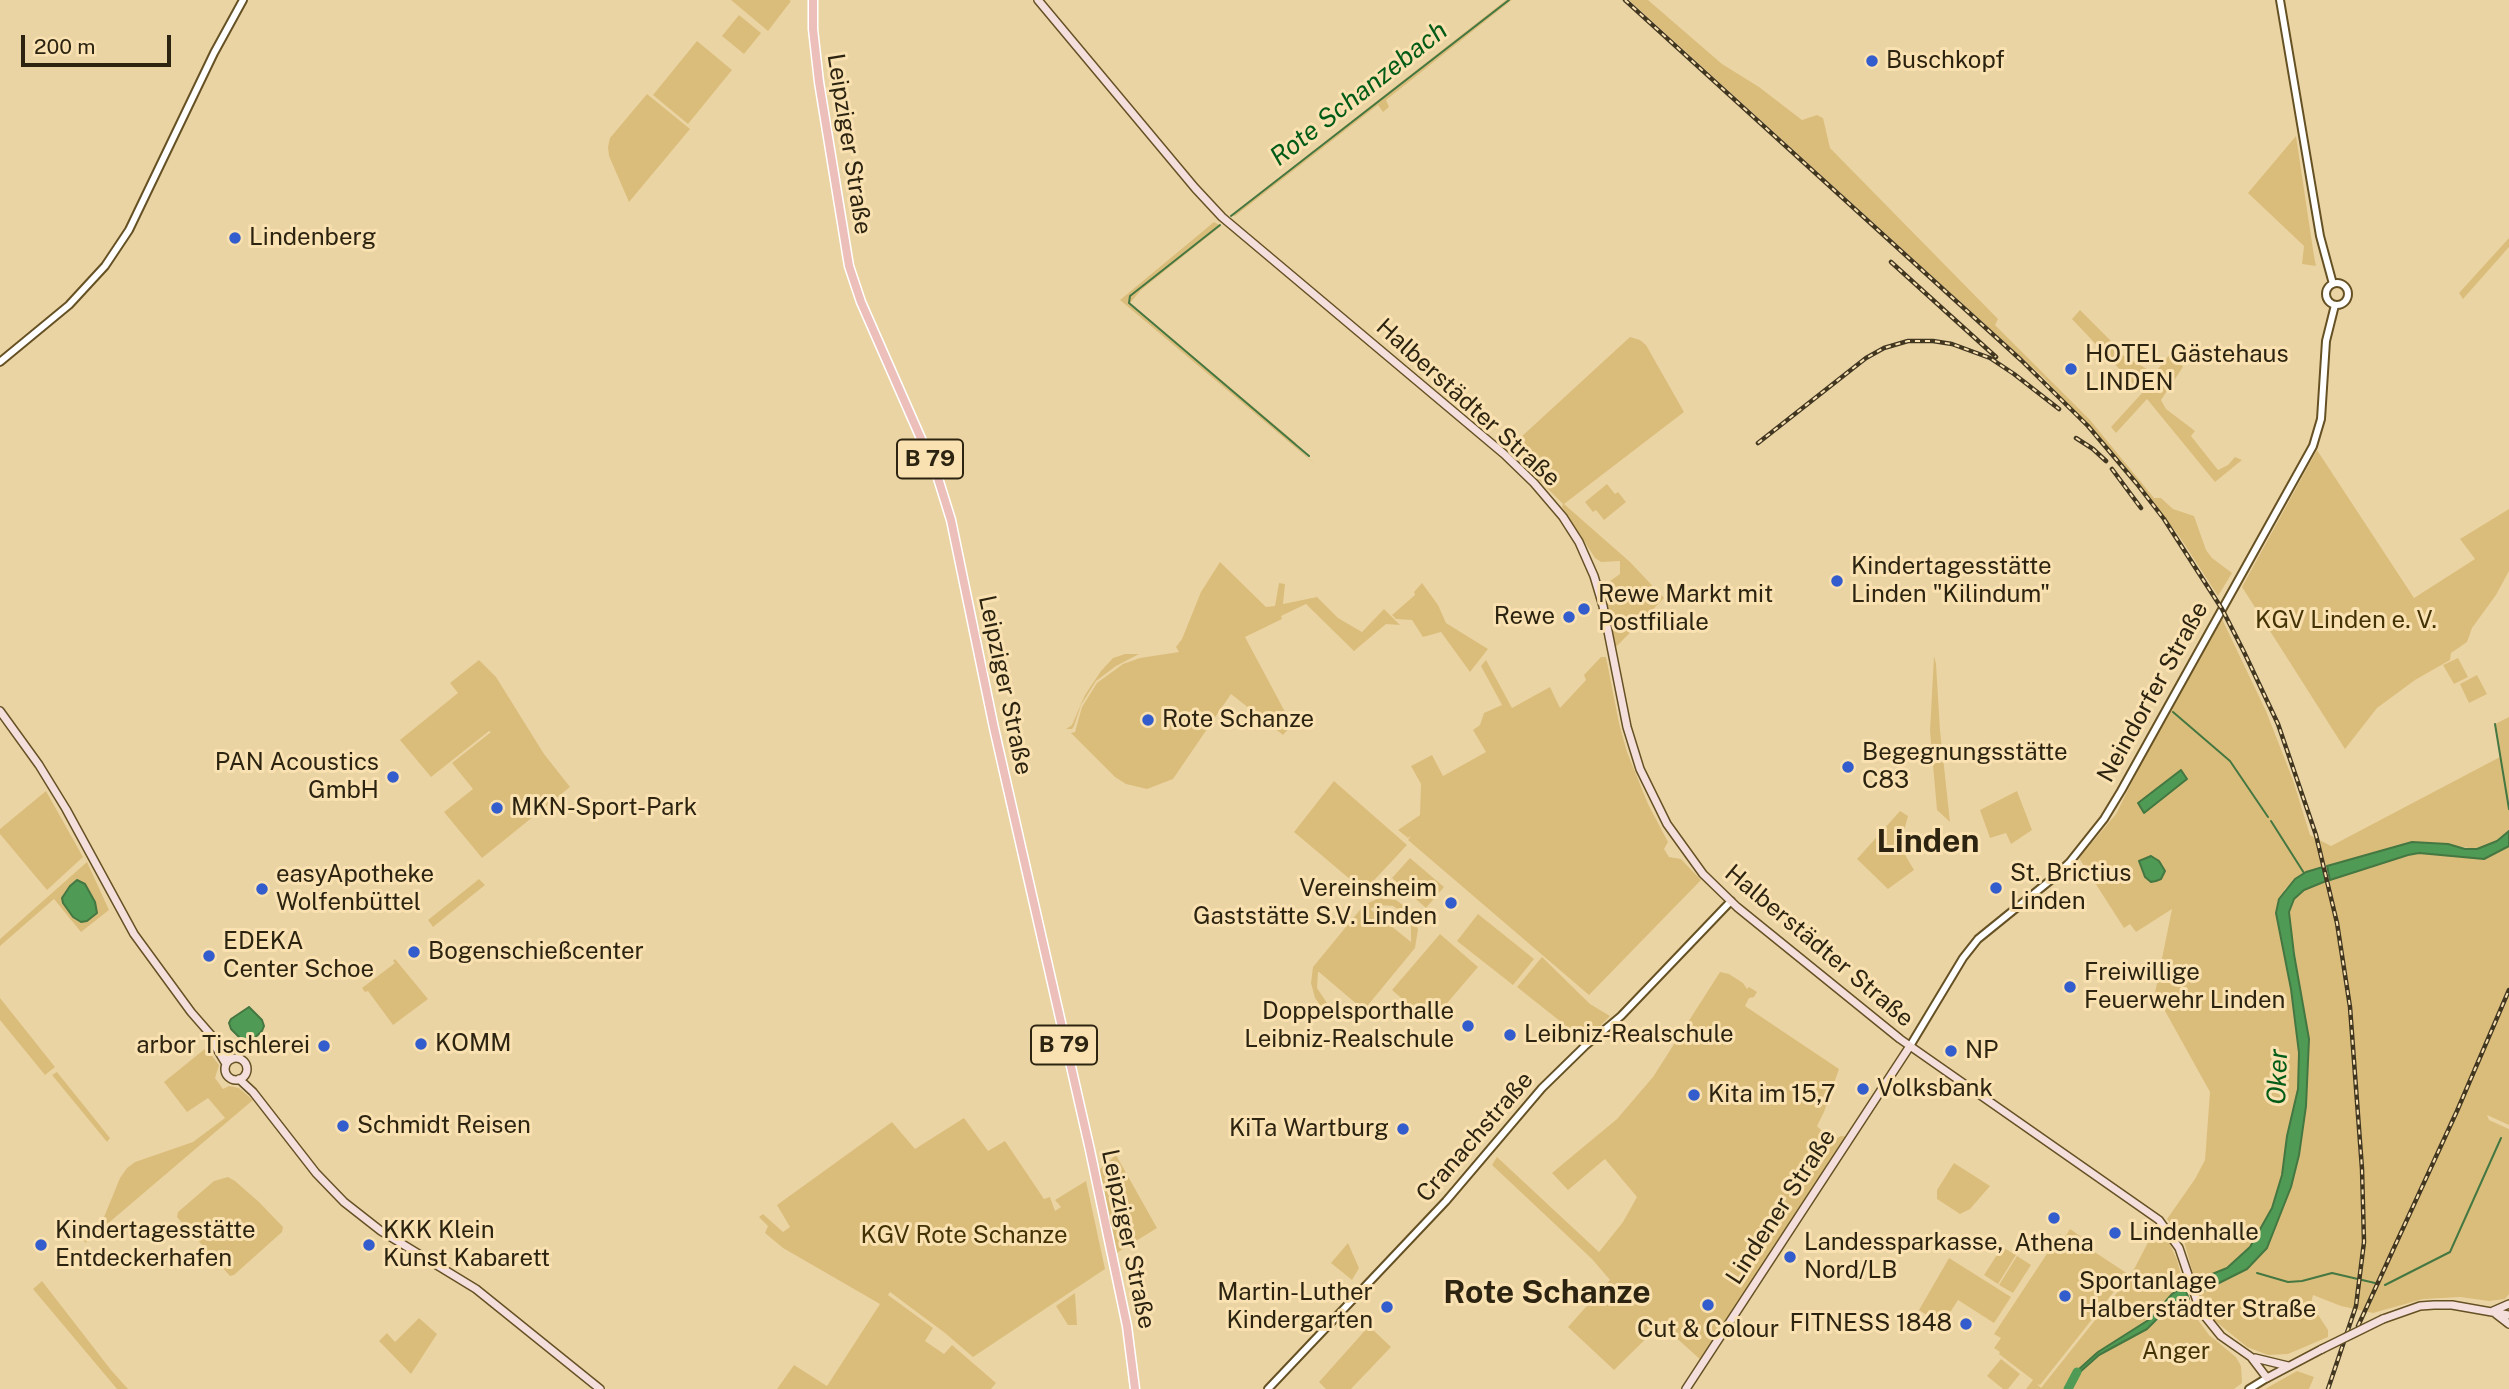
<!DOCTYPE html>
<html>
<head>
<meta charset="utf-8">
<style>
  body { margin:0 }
  #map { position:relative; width:2509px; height:1389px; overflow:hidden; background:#ebd4a4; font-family:"Public Sans",sans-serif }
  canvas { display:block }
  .scale { position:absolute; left:21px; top:35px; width:150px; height:32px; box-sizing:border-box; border:4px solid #2c2411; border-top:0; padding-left:9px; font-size:21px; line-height:24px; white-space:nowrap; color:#2c2411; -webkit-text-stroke:5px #f9e1b1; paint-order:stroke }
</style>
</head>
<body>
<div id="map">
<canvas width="2509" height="1389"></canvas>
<div class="scale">200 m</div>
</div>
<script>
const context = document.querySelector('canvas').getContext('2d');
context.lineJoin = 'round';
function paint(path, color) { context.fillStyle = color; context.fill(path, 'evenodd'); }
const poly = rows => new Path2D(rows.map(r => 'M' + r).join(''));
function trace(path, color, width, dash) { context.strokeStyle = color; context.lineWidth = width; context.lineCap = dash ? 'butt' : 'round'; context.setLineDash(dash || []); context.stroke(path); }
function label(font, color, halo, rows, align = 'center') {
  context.font = font + ' "Public Sans",sans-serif'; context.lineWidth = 6; context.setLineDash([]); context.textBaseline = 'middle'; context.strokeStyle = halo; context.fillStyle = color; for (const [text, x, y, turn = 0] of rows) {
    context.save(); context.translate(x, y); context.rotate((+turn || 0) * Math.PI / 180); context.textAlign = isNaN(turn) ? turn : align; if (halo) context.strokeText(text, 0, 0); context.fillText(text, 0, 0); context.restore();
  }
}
paint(poly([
  [731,0,789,0,791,1,768,31],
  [1506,0,1512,0,1386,100,1389,107,1383,112,1378,105,1235,216,1231,215],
  [1629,0,1648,0,1722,64,1759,87,1802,120,1817,115,1823,118,1830,148,1998,319,1995,325,2090,420,2154,498,2161,498,2173,509,2194,516,2206,550,2212,558,2232,573,2218,596,2181,539,2131,473,2043,377],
  [739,15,761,33,744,54,722,36],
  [697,41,732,70,688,124,653,95],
  [647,94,690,129,629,202,609,156,608,147,610,138],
  [2296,136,2314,256,2316,266,2302,264,2304,246,2248,193],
  [1214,222,1221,226,1141,290,1130,303,1296,443,1295,445,1315,464,1120,300],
  [2509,238,2509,247,2463,299,2459,293],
  [2080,310,2114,344,2112,349,2152,372,2157,370,2171,353,2183,367,2161,400,2166,409,2195,431,2191,436,2218,470,2228,465,2235,457,2242,460,2215,482,2147,399,2116,433,2111,427,2142,393,2072,319],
  [1630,337,1640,340,1646,345,1684,412,1564,504,1630,562,1664,598,1615,648,1606,595,1610,581,1620,574,1620,561,1601,562,1595,558,1562,507,1563,504,1508,449],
  [2317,450,2414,598,2475,559,2460,539,2509,509,2509,571,2496,595,2472,628,2467,642,2451,653,2450,660,2415,680,2377,708,2345,749,2242,587],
  [1607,484,1615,494,1618,492,1626,502,1604,520,1596,510,1593,512,1585,502],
  [1220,562,1266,607,1275,606,1279,583,1285,584,1283,604,1317,597,1338,618,1362,632,1384,609,1400,625,1386,624,1354,651,1306,604,1281,616,1282,619,1245,637,1292,725,1283,735,1231,694,1173,779,1147,789,1126,784,1115,777,1071,733,1075,732,1082,707,1097,683,1123,664,1140,658,1179,652,1176,647,1182,639,1201,592],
  [1422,583,1438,605,1446,623,1488,649,1470,672,1441,632,1423,637,1412,620,1396,619,1392,615,1415,595,1414,592],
  [2222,619,2266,711,2293,780,2310,835,2331,846,2500,757,2495,724,2509,717,2509,831,2497,841,2477,849,2425,842,2404,844,2306,872,2285,889,2276,913,2291,989,2299,1053,2298,1089,2282,1175,2272,1208,2250,1247,2227,1268,2195,1281,2184,1241,2167,1219,2195,1179,2205,1160,2210,1092,2155,993,2172,909,2136,932,2130,924,2124,928,2079,858,2116,814,2150,746],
  [2181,770,2187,778,2144,812,2138,802],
  [1125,654,1139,654,1116,666,1096,681,1081,705,1074,726,1072,729,1066,729,1072,725,1085,695,1101,671,1113,658],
  [1934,656,1936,664,1940,730,1950,822,1937,810,1930,731],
  [1601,657,1606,657,1619,723,1627,752,1648,804,1668,842,1664,849,1669,857,1681,859,1701,880,1589,995,1408,840,1411,836,1408,838,1398,830,1420,815,1421,784,1411,766,1432,755,1443,776,1486,752,1473,730,1480,725,1484,713,1502,705,1481,666,1486,660,1512,708,1550,687,1560,708,1586,680,1584,675],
  [2458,658,2468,677,2454,684,2443,665],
  [479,660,496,677,544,754,570,787,482,858,444,812,473,789,452,763,491,732,489,731,431,777,400,740,458,693,450,683],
  [2477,675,2487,694,2469,703,2460,684],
  [1334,781,1407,845,1364,891,1294,832],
  [46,791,83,857,47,890,0,834,0,829],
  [2017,791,2032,830,2011,844,2006,833,1990,838,1980,810],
  [1900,811,1908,816,1900,846,1914,870,1888,889,1857,859],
  [2509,846,2509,1125,2487,1115,2489,1120,2509,1129,2509,1294,2505,1299,2489,1301,2460,1297,2423,1299,2373,1313,2341,1306,2313,1295,2311,1304,2328,1330,2328,1337,2288,1354,2268,1355,2247,1347,2214,1320,2199,1293,2247,1269,2267,1248,2291,1187,2299,1155,2306,1106,2309,1039,2290,924,2289,912,2294,899,2304,890,2318,884,2408,855,2419,853,2484,859],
  [1410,858,1444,887,1426,908,1392,878],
  [87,862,109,910,81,932,54,899,0,946,0,939],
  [479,879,485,885,433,927,428,920],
  [1379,898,1396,900,1411,911,1418,930,1415,948,1364,1010,1349,1016,1333,1014,1320,1005,1315,998,1311,983,1313,967,1364,905],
  [1379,905,1393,906,1404,913,1411,925,1411,942,1370,909],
  [1318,972,1319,972,1359,1006,1343,1009,1327,1003,1317,988],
  [1478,914,1534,959,1513,985,1457,941],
  [1440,934,1478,967,1430,1023,1392,990],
  [1542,957,1590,1004,1610,1016,1585,1041,1517,987],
  [395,959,428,999,393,1025,368,991,365,992,362,988,395,963,393,961],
  [1720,972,1729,974,1743,983,1747,989,1749,987,1757,992,1754,997,1749,998,1745,1006,1839,1069,1824,1112,1817,1126,1832,1141,1841,1136,1850,1137,1703,1362,1661,1324,1614,1370,1568,1327,1610,1280,1592,1259,1492,1165,1497,1157,1599,1252,1623,1222,1637,1197,1605,1159,1568,1190,1552,1173,1617,1119,1653,1077],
  [0,998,55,1067,45,1075,0,1020],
  [206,1048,219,1065,215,1078,223,1089,229,1086,239,1088,253,1100,85,1243,84,1238,104,1217,120,1178,127,1168,135,1162,193,1142,225,1118,208,1098,187,1112,164,1082],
  [57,1072,110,1138,107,1142,52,1075],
  [964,1118,988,1151,1005,1141,1044,1199,1050,1197,1055,1211,1061,1207,1055,1200,1086,1181,1105,1269,973,1357,945,1333,890,1292,888,1295,933,1328,925,1341,944,1354,952,1345,996,1383,991,1389,777,1389,794,1365,827,1386,880,1304,783,1248,765,1233,768,1226,759,1217,763,1214,783,1232,790,1227,777,1205,892,1122,915,1149],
  [1116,1155,1157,1228,1115,1254,1099,1170],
  [1954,1163,1990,1186,1970,1209,1960,1214,1937,1199,1937,1190],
  [228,1177,235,1181,259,1202,283,1227,282,1232,234,1275,230,1276,177,1217,178,1212,214,1181],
  [2070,1229,2086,1240,2084,1245,2128,1274,2040,1385,2037,1384,2041,1388,2131,1275,2155,1229,2169,1242,2177,1260,2184,1286,2172,1294,2151,1319,2098,1352,2078,1370,2069,1389,2026,1389,2033,1380,1999,1354,2000,1352,1994,1348,2001,1338,1994,1334,2060,1234,2065,1237],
  [1348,1243,1359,1268,1352,1280,1331,1263],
  [2002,1247,2016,1255,1998,1284,1984,1275],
  [2017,1256,2031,1265,2013,1293,1999,1285],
  [1949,1258,2011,1297,1994,1323,1958,1300,1942,1325,1919,1310],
  [42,1281,111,1370,128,1389,117,1389,33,1289],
  [1075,1293,1077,1325,1068,1325,1056,1306],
  [2189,1299,2193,1313,2209,1335,2236,1357,2241,1366,2242,1383,2234,1389,2071,1389,2080,1372,2099,1355,2157,1321,2170,1306],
  [419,1318,437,1334,411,1374,379,1341,387,1333,395,1342],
  [1369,1326,1391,1347,1351,1389,1326,1389,1319,1382],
  [2001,1359,2020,1374,2008,1389,2003,1389,1987,1376],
  [2297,1371,2314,1377,2309,1389,2265,1389]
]), '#dbbd7b');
const water = poly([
  [2181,770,2187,779,2144,813,2138,803,2181,770],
  [2509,831,2509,846,2484,859,2419,853,2408,855,2330,880,2327,866,2412,842,2448,844,2465,849,2477,849,2497,841,2509,831],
  [2151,856,2159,861,2165,871,2161,879,2156,881,2151,882,2145,877,2139,861,2151,856],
  [2323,867,2326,881,2304,890,2294,899,2289,912,2294,954,2309,1039,2306,1106,2299,1155,2291,1187,2267,1248,2247,1269,2199,1293,2195,1281,2227,1268,2250,1247,2272,1208,2282,1175,2287,1136,2298,1089,2299,1053,2291,989,2276,913,2279,899,2295,879,2306,872,2323,867],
  [77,880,85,884,95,902,97,913,87,921,81,922,73,917,63,903,62,898,70,886,77,880],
  [249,1007,262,1020,264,1026,262,1031,249,1043,245,1043,231,1029,229,1023,231,1019,249,1007],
  [2184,1286,2189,1299,2170,1306,2147,1329,2099,1355,2080,1372,2071,1389,2069,1389,2078,1370,2098,1352,2150,1319,2172,1294,2184,1286]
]);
paint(water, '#4f9b55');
trace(water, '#447741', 2);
trace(poly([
  [1231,216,1509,0],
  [1220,225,1130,296,1129,303,1309,456],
  [2173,712,2230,761,2268,817],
  [2495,724,2509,809],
  [2271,821,2304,873],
  [2257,1273,2288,1282,2302,1281,2332,1273,2375,1283],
  [2385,1285,2450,1252,2501,1138]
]), '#447741', 2);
trace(poly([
  [2068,1389,2077,1372]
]), '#4f9b55', 9);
const tertiary = poly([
  [2280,0,2320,236,2333,284],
  '2326 294a11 11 0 1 1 22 0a11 11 0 1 1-22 0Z',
  [0,362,69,305,105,266,129,230,214,53,243,0],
  [1910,1046,1963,958,1978,939,2052,879,2069,863,2104,819,2121,791,2313,446,2321,419,2326,341,2335,305],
  [1268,1389,1446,1201,1542,1088,1585,1046,1621,1016,1731,901],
  [2249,1389,2267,1378]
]);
const secondary = poly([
  [1038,0,1195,188,1222,217,1504,454,1534,483,1563,517,1579,542,1594,576,1603,606,1627,727,1640,769,1667,824,1703,874,1737,907,1900,1039,2159,1220,2179,1248,2200,1310,2221,1336,2251,1357,2267,1378,2322,1349],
  [0,711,39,765,66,809,134,934,191,1012,232,1059],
  [214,1044,226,1064],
  '225 1069a11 11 0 1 1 22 0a11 11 0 1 1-22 0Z',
  [239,1079,253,1092,316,1173,344,1202,381,1231,476,1289,600,1389],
  [2493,1311,2509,1304],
  [2496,1314,2509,1324],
  [2383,1319,2420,1306,2434,1305,2452,1305,2509,1315],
  [2255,1358,2288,1366],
  [1686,1389,1910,1046]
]);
const primary = poly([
  [813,0,813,29,819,82,849,266,861,302,937,475,951,520,994,728,1090,1150,1127,1326,1135,1389]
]);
trace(tertiary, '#655124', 10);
trace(secondary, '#655124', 10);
trace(primary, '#fff', 11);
trace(tertiary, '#fff', 6);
trace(secondary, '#f5dfdd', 7);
trace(primary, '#ecbfbb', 8);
const rail = poly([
  [1625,0,2021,360,2088,426,2137,484,2164,519,2222,609,2244,652,2278,724,2316,835,2337,923,2350,1007,2362,1169,2364,1242,2356,1306,2328,1389],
  [1891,262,1996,357],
  [2076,438,2093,449,2106,461],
  [1758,443,1866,358,1884,348,1908,341,1933,341,1952,344,1990,358,2014,374,2059,409],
  [2112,469,2141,508],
  [2358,1326,2457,1111,2509,990]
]);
trace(rail, '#413721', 4.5);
trace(rail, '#f9e1b1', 2, [5]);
const secondaryBridge = poly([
  [2322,1349,2383,1319]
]);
trace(secondaryBridge, '#655124', 10, []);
trace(secondaryBridge, '#f5dfdd', 7);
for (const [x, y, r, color] of [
  [1872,61,7,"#335ccc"],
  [235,238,7,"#335ccc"],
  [2071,369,7,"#335ccc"],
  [1837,581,7,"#335ccc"],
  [1584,609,7,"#335ccc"],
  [1569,617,7,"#335ccc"],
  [1148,720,7,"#335ccc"],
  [1848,767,7,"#335ccc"],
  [393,777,7,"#335ccc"],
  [497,808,7,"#335ccc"],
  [1996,888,7,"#335ccc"],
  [262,889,7,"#335ccc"],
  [1451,903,7,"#335ccc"],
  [414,952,7,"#335ccc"],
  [209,956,7,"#335ccc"],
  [2070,987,7,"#335ccc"],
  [1468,1026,7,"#335ccc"],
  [1510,1035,7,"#335ccc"],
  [421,1044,7,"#335ccc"],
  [324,1046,7,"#335ccc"],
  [1951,1051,7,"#335ccc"],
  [1863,1089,7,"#335ccc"],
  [1694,1095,7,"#335ccc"],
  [343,1126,7,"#335ccc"],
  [1403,1129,7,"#335ccc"],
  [2054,1218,7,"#335ccc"],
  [2115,1233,7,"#335ccc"],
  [41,1245,7,"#335ccc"],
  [369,1245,7,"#335ccc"],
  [1790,1257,7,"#335ccc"],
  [2065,1296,7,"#335ccc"],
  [1708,1305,7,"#335ccc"],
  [1387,1307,7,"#335ccc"],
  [1966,1324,7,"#335ccc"]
]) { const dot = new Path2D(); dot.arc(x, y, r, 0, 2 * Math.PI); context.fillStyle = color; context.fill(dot); trace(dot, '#f9e1b1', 2.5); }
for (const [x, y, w] of [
  [930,459,66],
  [1064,1045,66]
]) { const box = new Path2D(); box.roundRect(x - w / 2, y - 19.5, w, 39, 5); context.fillStyle = '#f9e1b1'; context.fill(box); trace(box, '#2c2411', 2); }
label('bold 23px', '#2c2411', null, [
  ["B 79",930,459],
  ["B 79",1064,1045]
]);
label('24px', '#2c2411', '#f9e1b1', [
  ["Buschkopf",1886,61],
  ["Lindenberg",249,238],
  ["HOTEL Gästehaus",2085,355],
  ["LINDEN",2085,383],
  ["Kindertagesstätte",1851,567],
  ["Linden \"Kilindum\"",1851,595],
  ["Rewe Markt mit",1598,595],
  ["Postfiliale",1598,623],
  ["Rewe",1555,617,"right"],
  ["Rote Schanze",1162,720],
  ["Begegnungsstätte",1862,753],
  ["C83",1862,781],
  ["PAN Acoustics",379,763,"right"],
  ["GmbH",379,791,"right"],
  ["MKN-Sport-Park",511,808],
  ["St. Brictius",2010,874],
  ["Linden",2010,902],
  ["easyApotheke",276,875],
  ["Wolfenbüttel",276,903],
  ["Vereinsheim",1437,889,"right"],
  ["Gaststätte S.V. Linden",1437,917,"right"],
  ["EDEKA",223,942],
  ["Center Schoe",223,970],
  ["Bogenschießcenter",428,952],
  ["Freiwillige",2084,973],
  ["Feuerwehr Linden",2084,1001],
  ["Doppelsporthalle",1454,1012,"right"],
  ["Leibniz-Realschule",1454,1040,"right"],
  ["Leibniz-Realschule",1524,1035],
  ["KOMM",435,1044],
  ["arbor Tischlerei",310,1046,"right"],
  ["NP",1965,1051],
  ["Volksbank",1877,1089],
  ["Kita im 15,7",1708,1095],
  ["Schmidt Reisen",357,1126],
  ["KiTa Wartburg",1389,1129,"right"],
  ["Kindertagesstätte",55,1231],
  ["Entdeckerhafen",55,1259],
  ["KKK Klein",383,1231],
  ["Kunst Kabarett",383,1259],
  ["Lindenhalle",2129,1233],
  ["Landessparkasse,",1804,1243],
  ["Nord/LB",1804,1271],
  ["Athena",2054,1244,"center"],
  ["Sportanlage",2079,1282],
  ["Halberstädter Straße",2079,1310],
  ["Martin-Luther",1373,1293,"right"],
  ["Kindergarten",1373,1321,"right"],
  ["FITNESS 1848",1952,1324,"right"],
  ["Cut & Colour",1708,1330,"center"]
], 'left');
label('24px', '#2c2411', '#f9e1b1', [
  ["Leipziger Straße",849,144,81],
  ["Halberstädter Straße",1468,403,42],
  ["Leipziger Straße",1005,685,78],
  ["Neindorfer Straße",2153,692,-61],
  ["Halberstädter Straße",1819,946,40],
  ["Cranachstraße",1475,1137,-49],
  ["Lindener Straße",1781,1207,-57],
  ["Leipziger Straße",1128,1239,78]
]);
label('24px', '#443306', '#f9e1b1', [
  ["KGV Linden e. V.",2346,621],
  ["KGV Rote Schanze",964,1236],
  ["Anger",2176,1352]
]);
label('italic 26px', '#025b17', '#f9e1b1', [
  ["Rote Schanzebach",1359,94,-38],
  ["Oker",2278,1077,-88]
]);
label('bold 32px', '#2c2411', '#f9e1b1', [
  ["Linden",1928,842],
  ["Rote Schanze",1547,1293]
]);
</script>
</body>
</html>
